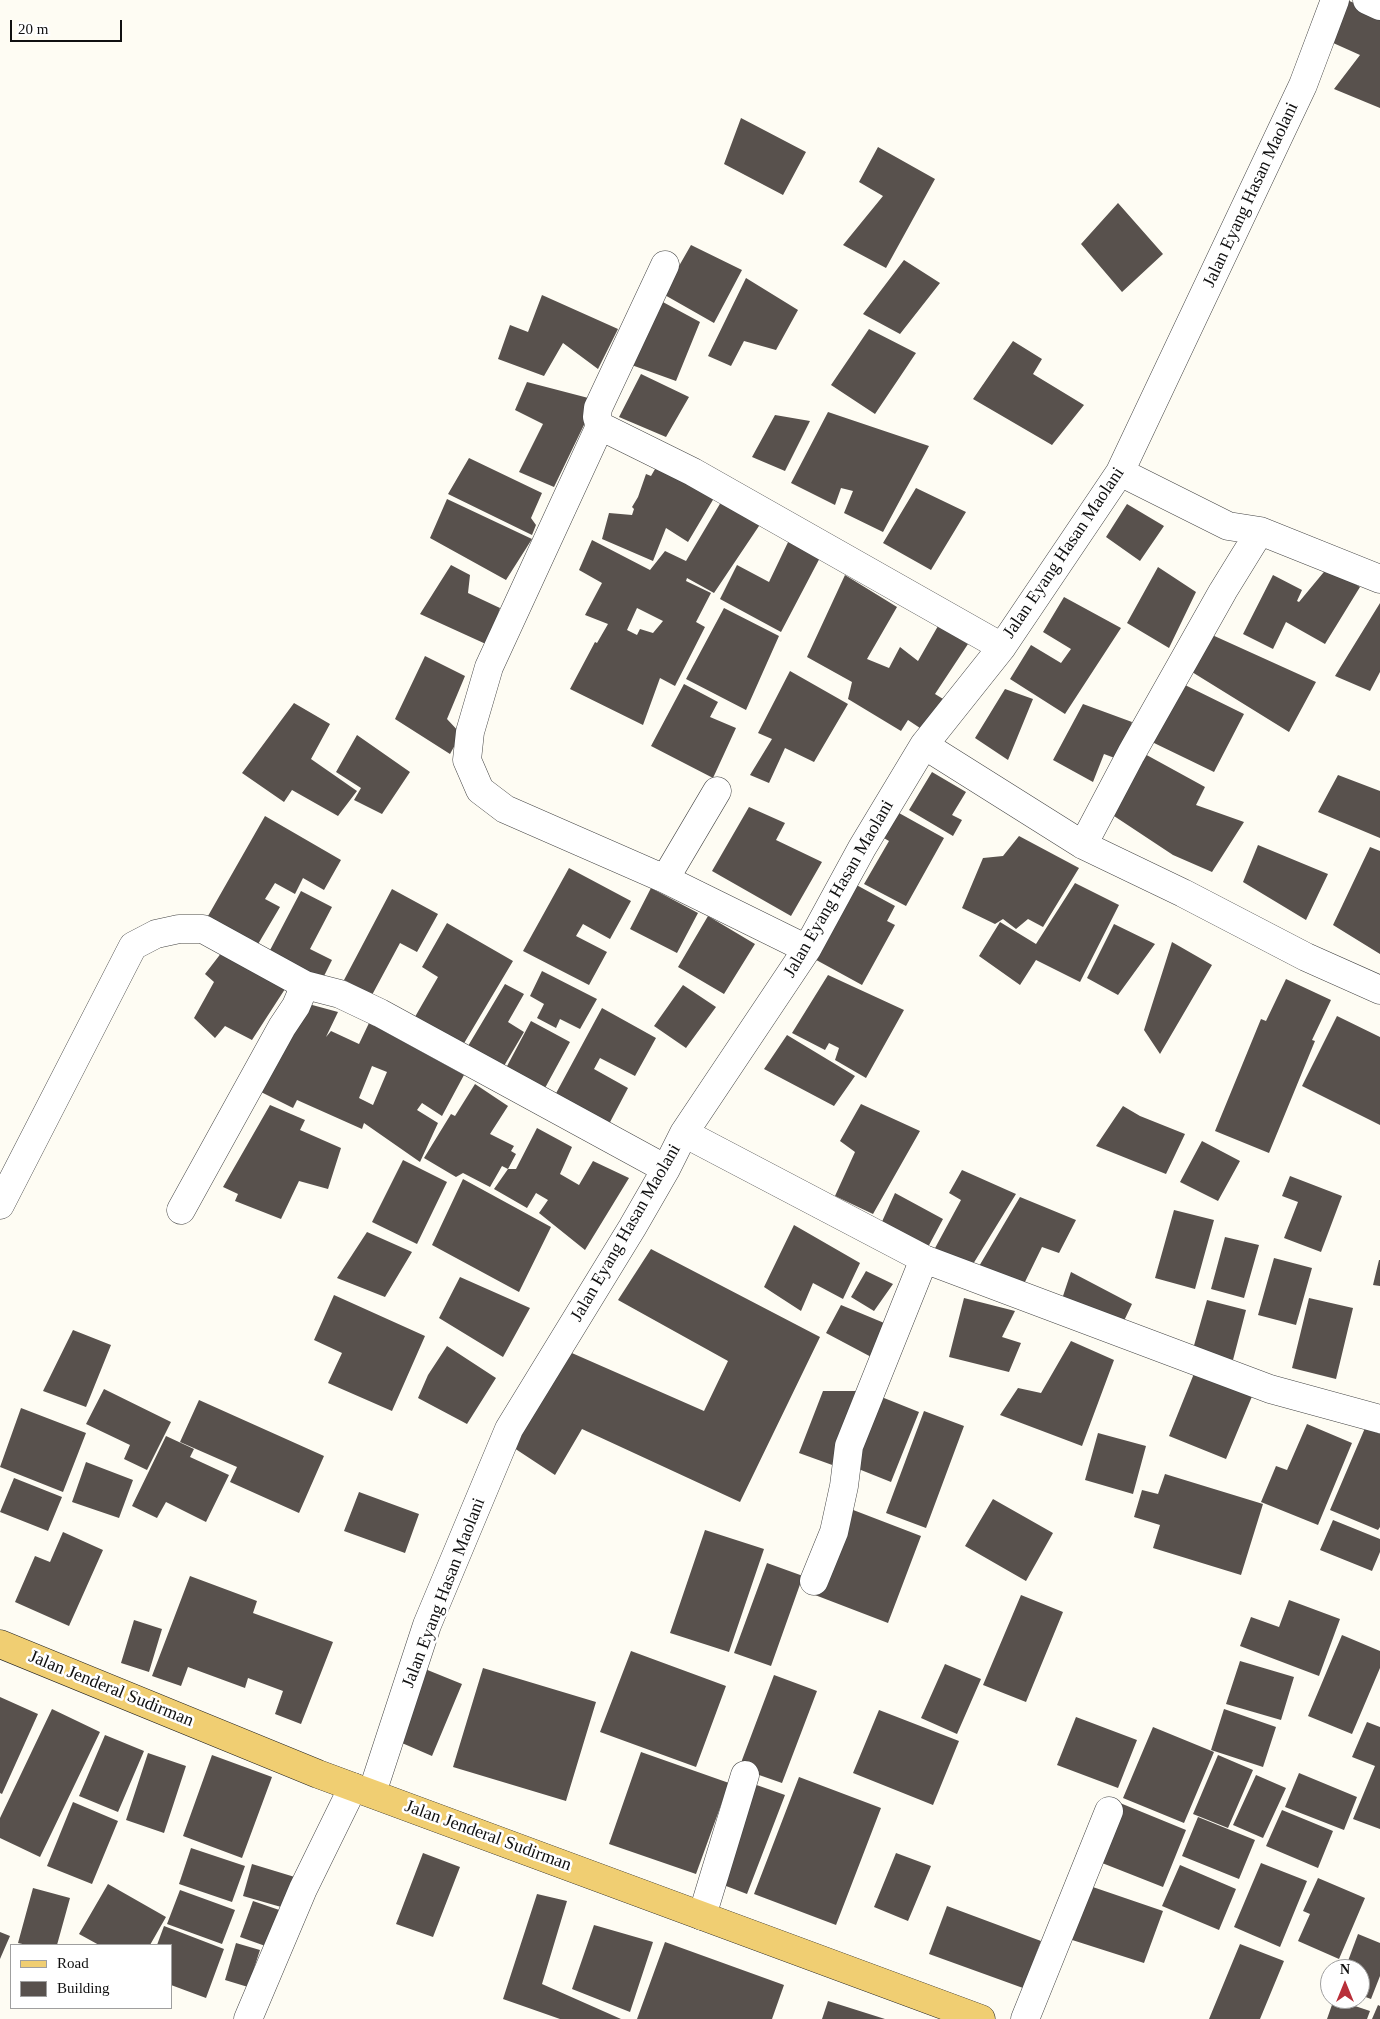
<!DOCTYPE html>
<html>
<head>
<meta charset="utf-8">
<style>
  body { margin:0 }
  #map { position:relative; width:1380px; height:2019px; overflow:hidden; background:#fefcf3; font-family:Georgia,serif }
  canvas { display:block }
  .legend { position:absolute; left:10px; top:1944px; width:162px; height:65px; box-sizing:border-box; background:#fff; border:1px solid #9f9f9f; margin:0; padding:6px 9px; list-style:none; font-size:15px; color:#101010 }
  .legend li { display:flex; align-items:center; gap:10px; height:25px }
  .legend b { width:25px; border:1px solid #9f9f9f }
  .north { position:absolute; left:1320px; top:1959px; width:50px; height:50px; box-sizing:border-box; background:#fff; border:1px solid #9f9f9f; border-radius:50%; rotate:0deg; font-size:14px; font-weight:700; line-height:20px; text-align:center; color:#101010 }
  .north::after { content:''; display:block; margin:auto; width:18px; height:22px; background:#b82f39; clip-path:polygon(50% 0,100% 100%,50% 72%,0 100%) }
  .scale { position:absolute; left:10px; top:20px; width:112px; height:22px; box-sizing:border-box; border:2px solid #101010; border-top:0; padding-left:6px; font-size:15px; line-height:18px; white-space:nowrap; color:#101010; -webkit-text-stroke:4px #fff; paint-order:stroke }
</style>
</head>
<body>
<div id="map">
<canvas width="1380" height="2019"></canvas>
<ul class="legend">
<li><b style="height:6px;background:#f0ce72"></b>Road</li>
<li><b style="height:14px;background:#58514d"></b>Building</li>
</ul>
<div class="north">N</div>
<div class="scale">20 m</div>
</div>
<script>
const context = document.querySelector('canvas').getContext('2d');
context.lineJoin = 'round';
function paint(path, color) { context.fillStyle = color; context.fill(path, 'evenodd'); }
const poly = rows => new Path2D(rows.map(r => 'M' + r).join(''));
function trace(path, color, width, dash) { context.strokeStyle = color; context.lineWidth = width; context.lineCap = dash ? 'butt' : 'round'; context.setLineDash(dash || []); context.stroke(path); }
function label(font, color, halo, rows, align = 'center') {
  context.font = font + ' Georgia,serif'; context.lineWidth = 5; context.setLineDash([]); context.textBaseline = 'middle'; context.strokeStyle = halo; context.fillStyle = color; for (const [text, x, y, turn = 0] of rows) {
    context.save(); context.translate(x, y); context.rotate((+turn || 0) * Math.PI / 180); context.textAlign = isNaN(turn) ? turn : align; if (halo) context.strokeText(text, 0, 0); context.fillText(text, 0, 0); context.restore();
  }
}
paint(poly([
  [1347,0,1380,14,1380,108,1334,89,1360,55,1331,42],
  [741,118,806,152,783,195,724,164],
  [878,147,935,179,886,268,843,245,883,196,859,182],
  [1118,203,1163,254,1122,292,1081,244],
  [691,245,742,270,714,323,663,294],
  [904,260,940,283,900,334,863,314],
  [746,278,798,310,776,350,744,341,731,366,708,356],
  [542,295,618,329,598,369,563,343,544,376,498,359,510,325,528,332],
  [661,301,700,322,676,381,626,363],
  [869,329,916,353,875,414,831,385],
  [1013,341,1042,359,1033,374,1084,405,1052,445,973,399],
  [641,374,689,397,666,437,619,417],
  [527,382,596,400,554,487,519,472,543,424,515,410],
  [828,412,929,446,883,532,844,513,853,491,841,488,835,505,791,483],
  [775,415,810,421,785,471,752,457],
  [662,457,717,493,688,542,666,528,653,561,602,539,609,513,632,515,634,509,632,507,638,497,646,474,651,476],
  [469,458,542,493,531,518,536,525,532,535,448,494],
  [916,488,966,512,931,570,883,543],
  [724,497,763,520,714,593,687,578,686,581,711,593,696,622,705,627,675,686,660,678,643,725,570,689,595,642,597,643,608,624,585,615,602,583,579,570,592,540,650,570,665,551,686,561],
  [637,608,663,621,653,633,640,629,637,635,627,630],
  [447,499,532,539,506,580,430,538],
  [1127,504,1164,526,1140,561,1106,537],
  [790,538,824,550,781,632,720,599,737,565,769,582],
  [451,565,470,575,468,593,500,608,488,645,420,614],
  [1158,567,1196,592,1169,648,1127,623],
  [1328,567,1360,587,1325,644,1286,622,1273,649,1243,634,1273,575,1302,590,1297,601,1299,602],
  [845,575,897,607,867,659,889,668,900,647,918,661,938,626,968,644,935,694,948,702,929,734,908,720,901,731,848,699,852,682,807,657],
  [1064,597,1121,628,1065,714,1010,679,1031,645,1061,663,1071,649,1043,632],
  [1380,603,1380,672,1370,691,1335,676],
  [724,608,779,636,746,710,686,679],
  [1210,634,1316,682,1289,732,1192,672],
  [425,656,465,676,447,719,461,734,450,754,395,719],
  [790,671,848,704,814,762,785,748,769,783,750,775,772,739,758,733],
  [684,684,718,702,710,717,736,728,713,778,651,746],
  [1183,684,1244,714,1214,772,1152,742],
  [1005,689,1033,699,1008,760,975,738],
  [294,703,330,724,311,759,357,791,338,816,292,790,284,802,242,773],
  [1083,704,1132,722,1120,760,1104,754,1093,782,1053,760],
  [357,735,410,772,382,814,354,800,361,788,336,772],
  [1143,753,1205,787,1196,805,1244,822,1212,872,1173,855,1111,814],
  [932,772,966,792,952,815,962,820,953,836,909,810],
  [1338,775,1380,791,1380,838,1318,812],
  [749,807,785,823,776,840,822,862,791,916,712,871],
  [890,808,944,838,906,906,864,884,889,841,875,833],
  [265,816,341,860,324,890,303,878,295,894,275,883,265,899,280,907,254,951,204,923],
  [1019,836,1079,868,1043,927,1028,919,1016,929,1003,919,995,924,962,908,983,858,1003,856],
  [1258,845,1328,874,1306,920,1243,882],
  [1370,847,1380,851,1380,954,1333,925],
  [569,868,631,901,610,939,583,924,576,936,607,952,589,985,523,951],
  [851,882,895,906,887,921,895,925,862,985,809,956],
  [1075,883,1119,905,1080,982,1036,960,1020,985,979,956,1000,922,1036,944],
  [651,888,698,913,677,953,630,929],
  [392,889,438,914,417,952,400,943,372,995,344,980],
  [301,891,332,907,310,949,332,960,321,982,268,954],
  [708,916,755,944,724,994,678,967],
  [447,923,513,961,460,1050,412,1022,438,977,422,967],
  [1114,924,1155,944,1118,995,1087,978],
  [1172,942,1212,965,1160,1054,1144,1030],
  [222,952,285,989,252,1040,225,1026,215,1038,194,1018,214,982,205,974],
  [542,971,597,999,580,1029,560,1019,556,1028,537,1018,544,1004,530,996],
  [828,975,904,1010,866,1078,835,1060,839,1048,829,1043,825,1050,792,1033],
  [1286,979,1331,1000,1312,1040,1315,1041,1269,1153,1215,1131,1261,1019,1266,1021],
  [505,984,524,994,508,1022,524,1032,504,1066,468,1046],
  [683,985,716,1007,686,1048,654,1026],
  [305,1003,338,1012,326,1037,331,1031,359,1044,369,1023,464,1075,442,1116,422,1103,417,1110,438,1123,420,1162,364,1123,362,1129,297,1100,293,1108,259,1091],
  [372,1066,387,1072,373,1105,359,1098],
  [602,1008,656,1038,635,1076,600,1058,594,1069,628,1088,608,1126,554,1097],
  [1337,1016,1380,1037,1380,1125,1302,1086],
  [531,1021,570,1042,545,1088,506,1068],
  [787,1035,855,1076,834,1106,764,1069],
  [475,1084,508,1106,490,1134,514,1146,511,1151,516,1154,508,1169,502,1166,490,1187,463,1173,456,1177,424,1158,451,1114,455,1116],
  [861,1104,920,1131,873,1214,835,1196,855,1152,840,1141],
  [270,1105,305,1120,300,1130,341,1148,328,1189,299,1181,281,1219,235,1201,238,1194,223,1187],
  [1123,1106,1140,1116,1185,1134,1166,1174,1096,1146],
  [537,1128,572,1147,560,1174,579,1185,593,1161,629,1178,585,1250,539,1213,548,1200,536,1193,527,1208,494,1189,508,1169,516,1169],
  [1202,1141,1240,1161,1218,1201,1180,1182],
  [403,1160,447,1182,417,1244,372,1222],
  [962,1170,1016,1194,970,1269,934,1250,961,1200,949,1193],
  [1290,1176,1342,1196,1321,1252,1284,1238,1298,1202,1282,1196],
  [463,1179,551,1227,519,1292,432,1245],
  [895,1193,943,1219,927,1249,880,1226],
  [1020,1197,1076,1220,1059,1253,1042,1247,1022,1288,978,1268],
  [1174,1210,1214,1220,1195,1289,1155,1278],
  [794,1225,860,1263,843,1299,813,1283,801,1311,764,1287],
  [367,1232,412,1252,385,1297,337,1278],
  [1225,1237,1259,1245,1244,1298,1211,1289],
  [651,1249,820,1337,740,1502,582,1429,555,1475,511,1446,565,1350,704,1411,728,1361,618,1300],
  [1274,1258,1312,1268,1296,1325,1258,1315],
  [1379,1260,1380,1260,1380,1286,1373,1285],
  [866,1271,893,1284,874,1311,851,1297],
  [1071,1272,1132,1304,1122,1325,1062,1299],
  [460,1277,530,1308,503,1357,439,1318],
  [334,1295,425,1336,392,1411,328,1383,342,1353,314,1340],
  [964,1298,1015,1311,1002,1337,1021,1343,1009,1372,949,1357],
  [1309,1298,1353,1308,1336,1379,1292,1368],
  [1207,1300,1246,1310,1233,1360,1193,1349],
  [841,1305,889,1325,875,1359,826,1333],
  [73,1330,111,1345,86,1407,43,1391],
  [1071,1341,1114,1360,1082,1446,1000,1415,1018,1388,1041,1393],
  [447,1346,496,1378,467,1424,418,1398,428,1375],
  [1195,1371,1253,1394,1226,1459,1169,1436],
  [104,1389,171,1422,147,1470,124,1459,130,1445,86,1424],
  [823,1391,863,1391,835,1466,799,1453],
  [879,1396,919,1412,891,1482,851,1466],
  [199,1400,324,1456,299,1513,230,1482,237,1467,180,1442],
  [21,1408,86,1433,63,1492,0,1467],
  [924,1411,964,1426,926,1528,886,1513],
  [1307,1424,1352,1443,1318,1525,1261,1502,1276,1466,1287,1470],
  [1365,1428,1380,1434,1380,1527,1378,1530,1330,1510],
  [1098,1433,1146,1446,1133,1494,1085,1480],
  [166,1436,194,1449,190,1457,229,1475,206,1522,166,1502,157,1518,132,1506],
  [86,1462,133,1480,119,1518,72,1502],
  [1165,1474,1263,1504,1241,1575,1153,1548,1160,1525,1134,1517,1142,1490,1158,1494],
  [14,1478,62,1497,48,1531,0,1512],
  [359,1492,419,1514,405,1553,344,1531],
  [993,1499,1053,1533,1026,1581,965,1546],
  [848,1508,921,1536,888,1623,815,1595],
  [1333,1520,1380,1539,1380,1552,1372,1571,1320,1550],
  [705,1530,764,1549,729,1652,670,1633],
  [63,1532,103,1550,69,1626,15,1602,35,1556,50,1562],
  [767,1563,803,1576,771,1666,734,1653],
  [190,1576,257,1601,253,1613,333,1642,301,1724,275,1714,283,1691,248,1678,245,1688,188,1667,181,1686,152,1676],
  [1021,1595,1063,1612,1026,1702,983,1685],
  [1289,1600,1340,1619,1319,1676,1240,1646,1251,1617,1279,1627],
  [134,1620,162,1629,149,1672,121,1663],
  [1342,1635,1380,1651,1380,1668,1352,1734,1308,1716],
  [631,1651,726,1686,696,1767,600,1732],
  [1240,1661,1294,1677,1281,1720,1226,1704],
  [945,1664,981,1679,957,1734,921,1718],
  [483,1668,596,1702,566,1801,453,1767],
  [425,1669,462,1684,432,1756,395,1740],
  [774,1675,817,1691,782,1783,739,1768],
  [0,1697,38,1714,2,1794,0,1793],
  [52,1709,100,1732,40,1857,0,1838,0,1818],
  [1224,1709,1276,1727,1263,1767,1211,1750],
  [879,1710,959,1741,933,1805,853,1773],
  [1076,1717,1137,1740,1118,1788,1057,1765],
  [1367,1722,1380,1727,1380,1829,1353,1819,1375,1766,1352,1757],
  [1153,1727,1214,1752,1184,1823,1123,1798],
  [105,1735,144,1751,118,1812,79,1796],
  [641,1752,729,1783,696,1874,609,1844],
  [148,1753,186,1766,164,1833,126,1820],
  [212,1755,272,1777,242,1858,183,1836],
  [1218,1755,1253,1770,1228,1828,1193,1814],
  [1299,1773,1357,1797,1344,1830,1285,1807],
  [1256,1775,1286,1788,1263,1838,1233,1825],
  [799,1777,881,1808,836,1925,754,1894],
  [751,1783,785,1795,747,1894,713,1881],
  [73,1802,118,1821,92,1884,47,1866],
  [1120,1803,1186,1830,1163,1887,1097,1861],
  [1282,1810,1333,1831,1318,1868,1266,1846],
  [1198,1817,1255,1840,1239,1879,1182,1856],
  [191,1848,245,1866,232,1902,179,1884],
  [423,1853,460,1867,433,1937,396,1924],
  [896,1853,931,1866,908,1921,874,1907],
  [1261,1863,1307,1881,1280,1947,1234,1927],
  [252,1864,298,1878,288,1909,243,1896],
  [1180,1865,1236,1889,1219,1930,1162,1906],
  [1318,1878,1365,1898,1339,1959,1298,1941,1310,1914,1303,1911],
  [108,1884,166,1917,150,1945,99,1945,79,1934],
  [1084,1884,1163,1911,1144,1963,1066,1938],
  [33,1888,70,1898,57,1945,27,1945,18,1943],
  [180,1890,235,1910,222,1944,167,1924],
  [537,1894,567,1901,542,1984,621,2019,560,2019,503,1999],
  [253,1901,285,1912,271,1948,240,1937],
  [947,1906,1041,1941,1023,1988,929,1954],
  [594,1925,653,1942,630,2012,572,1989],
  [164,1926,224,1949,206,1998,171,1985,171,1945,157,1945],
  [0,1932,10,1936,0,1959],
  [1358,1934,1380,1943,1380,1976,1371,1999,1360,1995,1360,1969,1345,1969],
  [665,1942,784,1985,772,2019,637,2019],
  [236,1943,260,1950,248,1987,225,1980],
  [1240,1944,1284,1961,1260,2019,1209,2019],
  [1334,1999,1370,2011,1367,2019,1327,2019],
  [828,2001,885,2019,822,2019],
  [1378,2005,1380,2006,1380,2019,1372,2019]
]), '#58514d');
const minor = poly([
  [1367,0,1380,6],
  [665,265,598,408,597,417,600,426,693,472,1002,647],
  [600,426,489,667,470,732,467,760,480,790,505,809,665,879,807,949],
  [1120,472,1228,526,1260,531,1380,579],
  [924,745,1083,845,1183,893,1306,957,1380,990],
  [1083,845,1131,754,1223,591,1260,531],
  [665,879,717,791],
  [684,1133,924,1259,1270,1389,1380,1419],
  [0,1205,133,946,156,934,179,929,203,929,305,985],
  [181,1210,282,1027,296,1006,305,985,340,994,380,1013,666,1169],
  [814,1581,834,1532,844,1486,849,1446,924,1259],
  [372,1793,427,1625,509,1429,632,1228,666,1169,684,1133,807,949,862,848,924,745,1002,647,1120,472,1303,85,1335,0],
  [702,1916,745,1775],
  [248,2019,303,1889,353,1787],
  [1025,2019,1109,1811]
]);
const major = poly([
  [0,1644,318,1774,981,2019]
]);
trace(minor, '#434343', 29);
trace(major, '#212121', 29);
trace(minor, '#fff', 28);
trace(major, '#f0ce72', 28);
label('18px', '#101010', '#fff', [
  ["Jalan Eyang Hasan Maolani",1251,195,-65],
  ["Jalan Eyang Hasan Maolani",1064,553,-56],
  ["Jalan Eyang Hasan Maolani",839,889,-60],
  ["Jalan Eyang Hasan Maolani",626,1233,-60],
  ["Jalan Eyang Hasan Maolani",444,1593,-69],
  ["Jalan Jenderal Sudirman",111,1689,22],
  ["Jalan Jenderal Sudirman",488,1836,20]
]);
</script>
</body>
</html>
